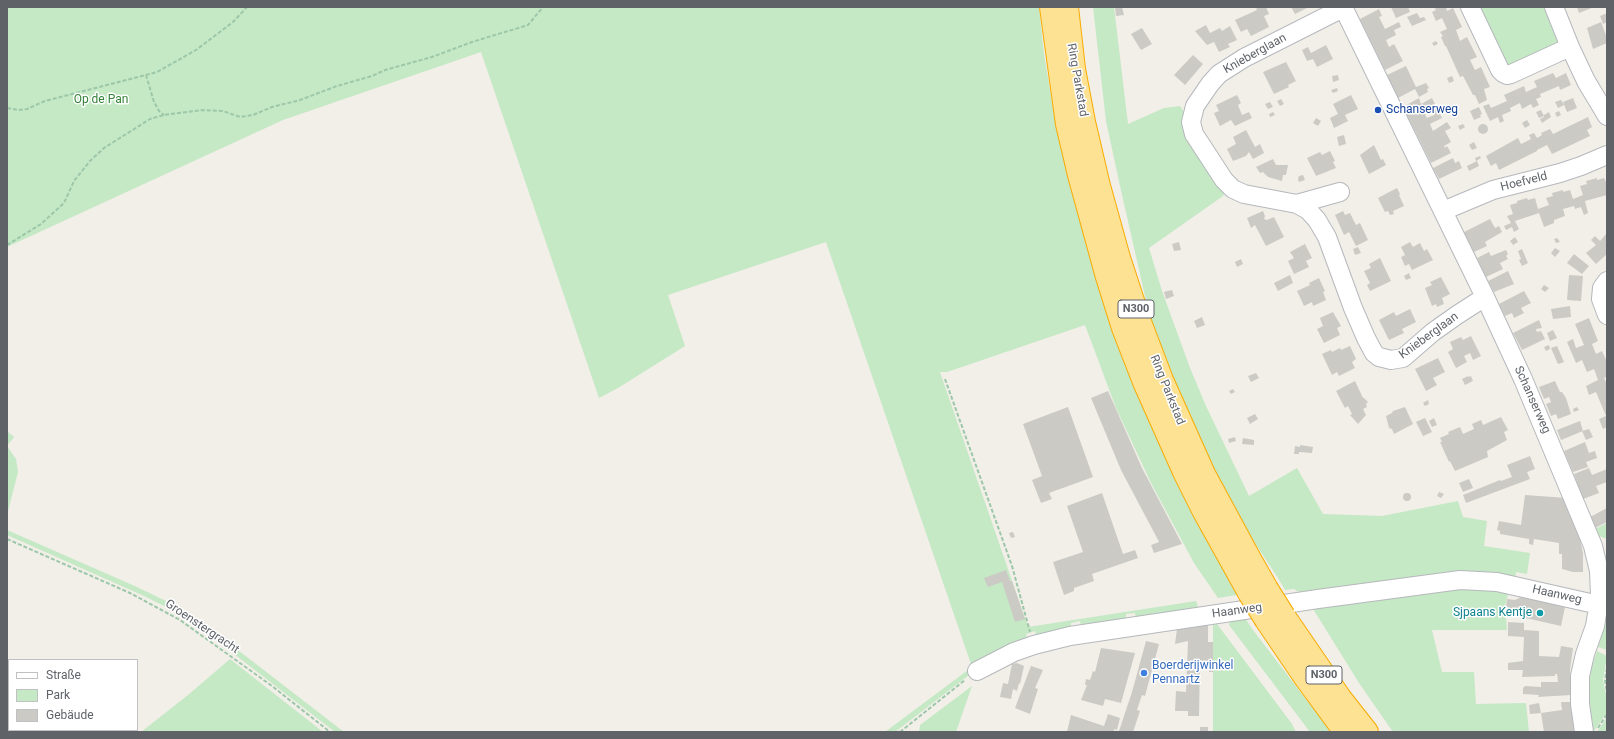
<!DOCTYPE html>
<html>
<head>
<meta charset="utf-8">
<style>
  body { margin:0 }
  #map { position:relative; width:1614px; height:739px; overflow:hidden; background:#f1efe8; font-family:Roboto,sans-serif }
  canvas { display:block }
  .frame { position:absolute; inset:0; border:8px solid #5f6368; pointer-events:none }
  .legend { position:absolute; left:8px; top:659px; width:130px; height:72px; box-sizing:border-box; background:#fff; border:1px solid #bfc1c3; margin:0; padding:5px 7px; list-style:none; font-size:12px; color:#5f6368 }
  .legend li { display:flex; align-items:center; gap:8px; height:20px }
  .legend b { width:20px; border:1px solid #bfc1c3 }
</style>
</head>
<body>
<div id="map">
<canvas width="1614" height="739"></canvas>
<div class="frame"></div>
<ul class="legend">
<li><b style="height:5px;background:#fff"></b>Straße</li>
<li><b style="height:11px;background:#c5e8c5"></b>Park</li>
<li><b style="height:11px;background:#cccac5"></b>Gebäude</li>
</ul>
</div>
<script>
const context = document.querySelector('canvas').getContext('2d');
context.lineJoin = 'round';
function paint(path, color) { context.fillStyle = color; context.fill(path, 'evenodd'); }
const poly = rows => new Path2D(rows.map(r => 'M' + r).join(''));
function trace(path, color, width, dash) { context.strokeStyle = color; context.lineWidth = width; context.lineCap = dash ? 'butt' : 'round'; context.setLineDash(dash || []); context.stroke(path); }
function label(font, color, halo, rows, align = 'center') {
  context.font = font + ' Roboto,sans-serif'; context.lineWidth = 3; context.setLineDash([]); context.textBaseline = 'middle'; context.strokeStyle = halo; context.fillStyle = color; for (const [text, x, y, turn = 0] of rows) {
    context.save(); context.translate(x, y); context.rotate((+turn || 0) * Math.PI / 180); context.textAlign = isNaN(turn) ? turn : align; if (halo) context.strokeText(text, 0, 0); context.fillText(text, 0, 0); context.restore();
  }
}
paint(poly([
  [7,7,1039,7,1044,54,1053,108,1068,174,1202,529,1237,595,1218,598,1194,563,1151,483,1131,440,1116,408,1085,325,947,372,940,372,1028,627,1196,601,1198,607,1198,609,1136,618,1135,613,1126,614,1126,619,1081,626,1080,621,1071,623,1071,628,1036,636,1035,631,1026,634,1027,638,973,672,895,732,885,732,972,667,826,242,668,295,685,346,618,388,599,398,481,52,283,120,7,247],
  [1093,7,1114,7,1128,124,1164,108,1180,106,1186,115,1227,190,1223,196,1149,248,1162,291,1190,368,1206,406,1249,496,1297,468,1323,514,1382,516,1458,501,1463,517,1487,521,1484,546,1530,553,1527,574,1516,572,1515,581,1317,595,1296,591,1295,589,1285,590,1278,578,1239,519,1206,455,1172,381,1152,327,1120,186,1106,121],
  [1474,7,1550,7,1564,42,1509,70],
  [7,431,14,437,7,446,16,459,18,472,7,515],
  [1607,523,1607,539,1599,536,1595,529],
  [7,530,137,587,174,605,191,616,247,657,344,732,335,732,238,657,176,612,144,596,7,535],
  [1454,585,1509,591,1505,606,1507,630,1432,630,1442,672,1474,672,1476,704,1526,703,1529,732,1393,732,1359,683,1310,604],
  [1231,618,1245,618,1253,630,1331,732,1310,732,1229,625],
  [1607,619,1607,650,1598,647],
  [1217,624,1292,724,1296,732,1213,732,1213,625],
  [1597,651,1607,656,1603,680,1605,691,1607,697,1607,712,1594,731,1591,714,1589,688,1591,669],
  [230,659,313,724,323,732,141,732,188,695],
  [972,686,956,732,919,732,920,725],
  [1607,717,1607,732,1597,732,1604,722]
]), '#c5e8c5');
paint(poly([
  [1115,7,1122,7,1124,15,1116,16],
  [1256,7,1266,7,1269,14,1264,16,1269,27,1251,36,1247,29,1241,32,1235,20,1257,10],
  [1291,7,1309,7,1295,14],
  [1391,7,1408,7,1410,12,1396,18],
  [1434,7,1446,7,1447,11,1453,8,1462,27,1456,30,1460,41,1467,37,1477,57,1470,60,1475,70,1481,67,1490,87,1484,89,1487,100,1479,104,1475,95,1473,95,1463,76,1460,77,1446,46,1445,46,1441,37,1443,36,1440,32,1447,29,1442,18,1436,21,1432,12,1436,10],
  [1577,7,1594,7,1579,13],
  [1379,9,1382,16,1379,17,1385,29,1399,22,1401,27,1394,30,1396,35,1386,40,1389,47,1394,44,1403,61,1385,70,1360,19],
  [1417,13,1420,18,1424,17,1426,20,1412,26,1407,17],
  [1607,13,1607,22,1603,24,1600,16],
  [1601,22,1607,38,1607,43,1593,49,1587,28],
  [1206,25,1210,33,1220,28,1222,31,1230,26,1237,40,1228,44,1230,47,1219,52,1214,42,1207,45,1195,31],
  [1142,28,1152,44,1141,50,1131,34],
  [1436,41,1438,44,1434,46,1432,43],
  [1326,45,1333,59,1317,67,1313,59,1307,61,1302,50,1308,47,1311,53],
  [1193,55,1203,64,1185,85,1174,75],
  [1286,62,1296,81,1288,85,1289,87,1274,94,1263,72],
  [1406,66,1416,87,1426,83,1429,88,1427,89,1428,92,1419,97,1415,89,1398,98,1387,75],
  [1553,73,1556,78,1566,73,1571,85,1560,90,1559,86,1540,94,1541,97,1536,99,1539,105,1533,108,1531,104,1522,109,1520,103,1510,108,1511,111,1502,115,1504,121,1500,123,1498,117,1490,121,1483,106,1489,104,1491,108,1507,101,1504,95,1524,86,1526,92,1537,87,1534,81],
  [1338,75,1339,80,1333,82,1332,76],
  [1452,76,1454,81,1449,83,1447,78],
  [1337,88,1338,91,1333,93,1331,90],
  [1237,95,1241,103,1238,105,1242,115,1249,112,1252,118,1235,126,1231,120,1220,126,1214,113,1219,111,1216,105],
  [1351,95,1358,109,1345,115,1348,121,1334,128,1330,118,1338,114,1333,104],
  [1419,98,1421,104,1432,98,1435,104,1423,110,1427,118,1434,115,1431,109,1436,106,1442,118,1430,124,1433,131,1447,122,1451,128,1445,131,1451,142,1444,146,1445,148,1447,146,1451,153,1431,163,1403,107],
  [1573,98,1577,108,1567,112,1563,102],
  [1281,99,1284,104,1280,106,1277,101],
  [1561,100,1564,105,1558,108,1555,102],
  [1270,102,1273,107,1268,109,1265,104],
  [1479,107,1482,114,1480,115,1481,117,1474,120,1470,111],
  [1541,110,1544,116,1539,118,1536,112],
  [1559,111,1561,115,1557,117,1555,113],
  [1273,112,1275,115,1270,117,1269,114],
  [1549,112,1551,117,1542,123,1540,119,1544,117,1544,115],
  [1588,117,1592,127,1587,130,1590,136,1552,154,1547,145,1537,150,1537,151,1499,170,1496,163,1491,166,1486,156,1518,138,1521,144,1531,139,1529,135,1534,133,1537,138,1542,135,1541,133,1550,129,1553,134],
  [1316,118,1321,121,1318,126,1313,123],
  [1527,120,1530,125,1525,128,1522,123],
  [1463,124,1465,127,1460,130,1458,126],
  '1478 129a5 5 0 1 1 10 0a5 5 0 1 1-10 0Z',
  [1246,130,1255,147,1260,144,1264,153,1253,159,1249,152,1246,156,1233,161,1227,149,1236,144,1233,137],
  [1344,135,1346,144,1339,146,1337,137],
  [1474,142,1477,148,1472,150,1469,145],
  [1374,145,1381,160,1383,159,1386,165,1369,174,1360,155],
  [1330,151,1335,161,1333,162,1336,168,1316,176,1307,158,1320,152,1322,155],
  [1480,156,1481,158,1476,161,1475,158],
  [1453,158,1455,163,1459,161,1462,168,1439,179,1433,168],
  [1273,159,1276,165,1288,165,1286,175,1283,175,1282,181,1268,177,1263,172,1260,173,1256,167],
  [1477,161,1479,166,1469,171,1467,166],
  [1303,175,1305,180,1299,182,1298,179,1299,176],
  [1597,178,1597,180,1604,178,1607,184,1607,195,1585,201,1588,213,1584,215,1581,207,1575,209,1574,206,1563,209,1565,216,1554,220,1554,223,1544,227,1539,213,1515,221,1519,229,1514,232,1512,227,1506,230,1504,226,1511,223,1507,216,1513,214,1510,205,1517,203,1517,201,1527,198,1528,200,1535,198,1538,209,1549,205,1546,198,1553,196,1552,193,1563,190,1563,192,1570,190,1573,199,1583,195,1580,186,1587,184,1586,181],
  [1397,188,1400,194,1399,195,1404,206,1393,211,1394,214,1390,215,1388,211,1385,212,1378,198],
  [1263,211,1265,216,1264,219,1267,220,1274,217,1284,237,1266,246,1255,225,1251,228,1247,218],
  [1343,211,1345,215,1350,213,1356,225,1360,223,1368,240,1356,246,1349,232,1344,235,1335,215],
  [1490,219,1495,228,1499,226,1502,232,1485,242,1487,246,1474,252,1464,232],
  [1607,233,1607,254,1596,264,1586,253,1596,245,1591,240,1595,236,1600,241],
  [1515,237,1518,242,1513,245,1510,241],
  [1557,238,1560,242,1556,243,1554,239],
  [1179,242,1181,250,1174,251,1172,244],
  [1410,242,1413,247,1420,243,1424,251,1427,249,1433,260,1412,270,1409,264,1405,266,1401,257,1405,255,1401,247],
  [1305,244,1312,258,1306,261,1309,267,1294,274,1288,261,1294,258,1290,252],
  [1358,247,1361,253,1355,255,1353,249],
  [1555,248,1560,251,1555,257,1551,253],
  [1522,249,1528,263,1522,266,1519,260,1521,259,1518,251],
  [1506,250,1508,254,1506,256,1508,259,1500,263,1503,269,1486,277,1477,258,1489,252,1491,256],
  [1574,254,1589,266,1582,274,1567,263],
  [1380,258,1391,281,1370,291,1367,285,1370,283,1364,271,1371,268,1369,264],
  [1241,259,1243,264,1237,267,1235,262],
  [1508,271,1514,284,1494,292,1488,281],
  [1409,273,1411,278,1406,280,1404,276],
  [1290,275,1293,283,1278,291,1274,283],
  [1569,275,1583,276,1581,301,1567,300],
  [1441,277,1450,294,1442,298,1444,304,1437,307,1436,304,1432,306,1425,288,1432,285,1430,282],
  [1319,278,1325,291,1323,292,1326,300,1313,306,1312,302,1304,306,1297,291,1310,285,1309,283],
  [1544,285,1549,288,1545,292,1541,289],
  [1172,290,1174,296,1166,299,1164,292],
  [1524,291,1531,303,1521,308,1524,313,1514,318,1512,313,1505,316,1499,304],
  [1570,306,1571,317,1553,319,1551,309],
  [1410,309,1416,322,1402,329,1404,333,1389,340,1379,320,1394,312,1396,316],
  [1333,312,1341,326,1337,328,1340,335,1324,343,1317,329,1323,326,1320,318],
  [1202,317,1205,325,1197,328,1194,321],
  [1589,318,1598,341,1592,344,1596,354,1602,351,1607,362,1607,376,1604,378,1607,384,1607,427,1603,429,1599,419,1606,416,1596,392,1589,395,1586,386,1598,380,1594,369,1587,372,1582,360,1576,363,1567,342,1573,339,1576,348,1584,345,1575,324],
  [1539,320,1542,328,1536,329,1537,332,1541,331,1545,339,1522,350,1513,333],
  [1553,330,1557,338,1550,341,1547,333],
  [1471,336,1481,356,1473,360,1470,353,1464,356,1467,362,1456,368,1448,352,1453,349,1450,342,1461,337,1463,340],
  [1549,345,1550,349,1546,351,1544,347],
  [1350,346,1356,359,1352,362,1355,368,1339,376,1337,372,1332,375,1322,354,1331,350,1332,352,1340,348,1341,350],
  [1557,346,1564,362,1558,364,1551,348],
  [1438,358,1445,372,1433,378,1437,385,1426,391,1415,369],
  [1256,373,1259,378,1251,382,1248,376],
  [1468,376,1468,377,1471,376,1473,381,1465,385,1462,379],
  [1355,381,1363,398,1364,398,1368,402,1366,404,1367,407,1363,409,1366,415,1358,424,1350,415,1352,414,1348,406,1345,408,1336,391],
  [1555,381,1560,392,1562,392,1566,398,1571,414,1558,419,1556,414,1551,416,1546,404,1551,402,1549,397,1544,399,1539,387],
  [1233,389,1235,392,1231,394,1229,391],
  [1108,391,1142,468,1182,544,1154,553,1151,545,1159,542,1157,538,1121,470,1091,398],
  [1428,400,1429,404,1425,406,1423,403],
  [1068,407,1093,477,1049,493,1052,499,1041,503,1032,480,1042,476,1023,424],
  [1405,407,1413,424,1394,434,1392,429,1389,428,1386,416,1392,413,1393,411],
  [1577,407,1579,410,1574,412,1573,409],
  [1255,414,1258,419,1250,424,1247,418],
  [1501,417,1508,430,1504,432,1507,440,1487,451,1488,457,1455,471,1450,461,1449,462,1440,442,1442,442,1440,438,1449,434,1448,432,1460,427,1463,434,1474,429,1472,424,1481,420,1483,425],
  [1425,418,1432,432,1423,436,1416,422],
  [1434,418,1437,425,1432,427,1429,421],
  [1580,421,1583,431,1561,440,1557,430],
  [1589,429,1593,437,1586,440,1582,431],
  [1235,437,1236,441,1229,443,1228,439],
  [1243,438,1254,440,1254,445,1242,444],
  [1585,442,1589,453,1595,451,1597,458,1586,462,1588,467,1573,472,1564,451],
  [1300,445,1313,447,1312,453,1299,452,1299,454,1294,454,1295,446,1300,447],
  [1530,456,1535,469,1527,472,1530,479,1466,503,1463,495,1500,480,1501,481,1512,477,1507,465],
  [1589,468,1592,475,1607,469,1607,482,1596,486,1599,493,1583,499,1574,474],
  [1469,479,1473,488,1463,492,1459,483],
  [1439,492,1444,494,1441,498,1437,496],
  [1102,493,1123,554,1135,550,1138,558,1092,574,1094,581,1074,588,1074,591,1064,595,1053,562,1083,552,1067,506],
  '1403 497a4 4 0 1 1 8 0a4 4 0 1 1-8 0Z',
  [1525,495,1567,498,1578,531,1583,553,1583,572,1573,572,1562,569,1562,554,1559,554,1559,543,1534,539,1533,545,1529,544,1529,539,1500,534,1500,531,1497,530,1499,521,1521,525],
  [1607,508,1607,522,1595,528,1590,517],
  [1013,532,1015,537,1011,538,1009,533],
  [1006,570,1010,581,1012,581,1025,619,1015,622,1002,582,988,587,984,578],
  [1521,597,1565,607,1561,626,1517,616,1514,609,1506,607,1507,599,1515,600],
  [1508,622,1524,623,1524,630,1539,631,1539,656,1559,657,1561,646,1573,648,1570,670,1571,695,1538,697,1539,695,1523,694,1523,688,1525,686,1541,687,1541,682,1558,682,1557,674,1555,674,1555,676,1522,677,1523,670,1508,670,1508,663,1523,661,1524,637,1508,636],
  [1208,624,1208,642,1213,642,1213,672,1209,672,1209,662,1200,662,1199,716,1188,716,1188,711,1175,711,1176,691,1186,692,1188,641,1175,644,1177,629],
  [1146,641,1159,644,1145,696,1142,695,1137,710,1140,711,1133,732,1121,732,1119,731,1132,692],
  [1101,648,1135,653,1121,703,1105,699,1103,706,1081,700,1087,685,1085,685,1086,679,1090,680,1093,671,1095,672],
  [1017,663,1024,666,1020,684,1019,683,1017,691,1013,689,1011,699,1000,697,1003,683,1008,684,1012,664],
  [1031,666,1043,670,1035,688,1038,689,1030,714,1015,708],
  [1561,702,1571,702,1575,731,1544,732,1541,713,1562,710],
  [1539,703,1541,713,1530,714,1529,705],
  [1108,714,1120,718,1117,730,1114,729,1114,732,1067,732,1071,715,1104,726],
  [1200,727,1208,727,1208,732,1200,732]
]), '#cccac5');
const minor = poly([
  [1343,7,1485,297,1523,379,1593,546,1599,571,1600,596,1595,626,1585,654,1580,676,1580,704,1584,732],
  [1470,7,1500,70,1503,73,1507,75,1511,74,1570,47],
  [1554,7,1570,47,1586,81,1607,116],
  [1343,8,1244,58,1219,74,1210,84,1195,106,1191,122,1194,134,1224,180,1233,189,1244,194,1297,204,1308,210,1317,220,1327,237,1353,308,1366,338,1374,353,1379,357,1391,360,1403,358,1433,332,1457,315,1485,297],
  [1297,204,1340,192],
  [1443,211,1493,190,1560,173,1581,166,1607,155],
  [1607,281,1602,288,1601,299,1607,315],
  [977,671,1014,652,1034,645,1070,636,1318,599,1460,580,1497,582,1599,605]
]);
const highway = poly([
  [1051,7,1067,124,1079,175,1107,277,1123,328,1144,382,1185,474,1204,512,1249,593],
  [1067,7,1074,69,1084,122,1099,186,1119,258,1140,322,1162,380,1204,474,1250,559,1267,589],
  [1284,616,1341,699,1367,732],
  [1266,620,1306,679,1345,732]
]);
trace(minor, '#b5b8bc', 20);
trace(highway, '#f9ab00', 24);
trace(poly([
  [146,75,154,102,159,111,164,115],
  [7,108,18,110,27,109,45,101,157,72,196,50,233,22,247,7],
  [7,245,41,224,64,203,74,181,90,161,104,148,150,119,164,115,202,110,223,111,240,117,253,115,272,107,300,100,337,86,372,76,385,70,432,57,472,42,528,25,543,7],
  [945,379,1012,566,1030,632],
  [7,539,130,593,180,620,272,686,330,732],
  [1607,668,1605,680,1607,693],
  [1598,728,1607,714],
  [900,732,965,680]
]), '#9cc7a9', 2, [4, 2]);
trace(minor, '#fff', 18);
trace(highway, '#fde293', 22);
const highwayBridge = poly([
  [1267,589,1284,616],
  [1249,593,1266,620]
]);
trace(highwayBridge, '#f9ab00', 24, []);
trace(highwayBridge, '#fde293', 22);
for (const [x, y, r, color] of [
  [1378,110,4,"#1a4fb4"],
  [1540,613,4,"#0f9aa8"],
  [1144,673,4,"#3f7fe0"]
]) { const dot = new Path2D(); dot.arc(x, y, r, 0, 2 * Math.PI); context.fillStyle = color; context.fill(dot); trace(dot, '#fff', 1.5); }
for (const [x, y, w] of [
  [1136,309,36],
  [1324,675,36]
]) { const box = new Path2D(); box.roundRect(x - w / 2, y - 9, w, 18, 3); context.fillStyle = '#fff'; context.fill(box); trace(box, '#5f6368', 1); }
label('bold 11px', '#5f6368', null, [
  ["N300",1136,309],
  ["N300",1324,675]
]);
label('12px', '#5f6368', '#fff', [
  ["Knieberglaan",1255,54,-29],
  ["Ring Parkstad",1077,80,80],
  ["Hoefveld",1524,182,-14],
  ["Knieberglaan",1429,336,-36],
  ["Ring Parkstad",1167,390,68],
  ["Schanserweg",1532,400,66],
  ["Haanweg",1557,595,13],
  ["Haanweg",1237,611,-8],
  ["Groenstergracht",202,627,34]
]);
label('12px', '#348238', '#fff', [
  ["Op de Pan",101,100]
]);
label('12px', '#164399', '#fff', [
  ["Schanserweg",1386,110]
], 'left');
label('12px', '#0d838f', '#fff', [
  ["Sjpaans Kentje",1532,613]
], 'right');
label('12px', '#366cbe', '#fff', [
  ["Boerderijwinkel",1152,666],
  ["Pennartz",1152,680]
], 'left');
</script>
</body>
</html>
